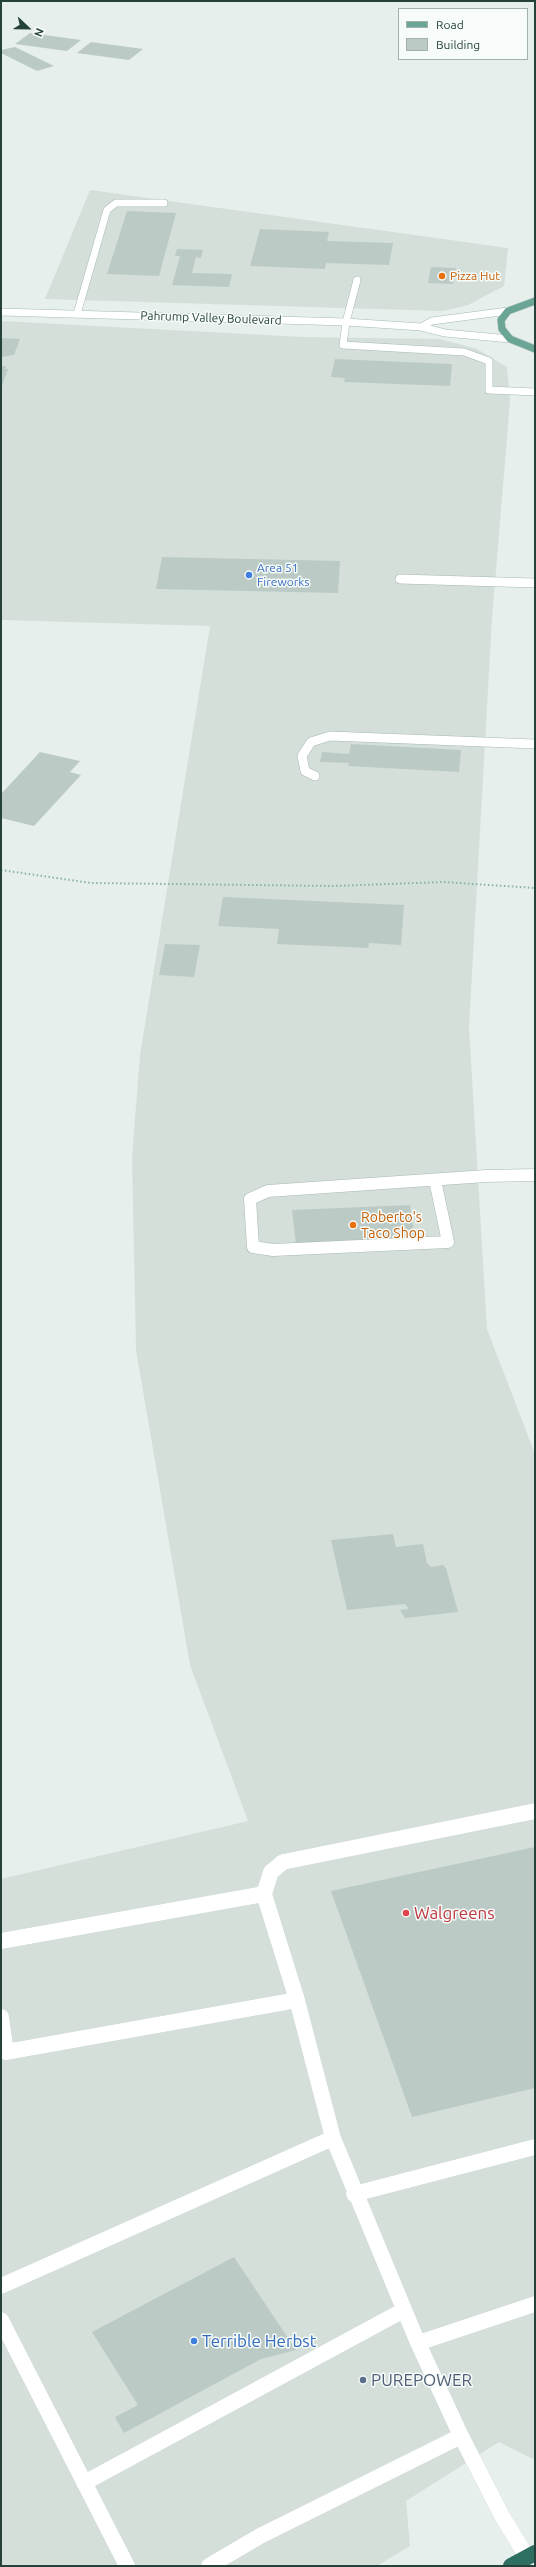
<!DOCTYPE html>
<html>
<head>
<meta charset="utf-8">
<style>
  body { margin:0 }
  #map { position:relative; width:536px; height:2567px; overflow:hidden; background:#e6efeb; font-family:Ubuntu,sans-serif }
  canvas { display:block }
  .frame { position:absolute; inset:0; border:2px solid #24423a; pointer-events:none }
  .legend { position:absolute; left:398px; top:8px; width:130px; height:52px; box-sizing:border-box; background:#f7fbf9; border:1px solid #a3b1ad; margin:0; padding:5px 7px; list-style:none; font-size:12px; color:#24423a }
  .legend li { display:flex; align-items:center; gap:8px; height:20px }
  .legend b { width:20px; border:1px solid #a3b1ad }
  .north { position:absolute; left:8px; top:8px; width:40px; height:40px; -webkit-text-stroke:3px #f7fbf9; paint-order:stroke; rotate:112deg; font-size:11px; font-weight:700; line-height:16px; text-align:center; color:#24423a }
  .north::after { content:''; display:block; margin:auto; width:14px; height:18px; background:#24423a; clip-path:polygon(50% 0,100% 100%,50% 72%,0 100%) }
</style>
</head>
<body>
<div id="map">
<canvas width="536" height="2567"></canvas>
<div class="frame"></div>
<ul class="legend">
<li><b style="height:5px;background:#6aa596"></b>Road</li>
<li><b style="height:11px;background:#bbcac4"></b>Building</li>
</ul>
<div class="north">N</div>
</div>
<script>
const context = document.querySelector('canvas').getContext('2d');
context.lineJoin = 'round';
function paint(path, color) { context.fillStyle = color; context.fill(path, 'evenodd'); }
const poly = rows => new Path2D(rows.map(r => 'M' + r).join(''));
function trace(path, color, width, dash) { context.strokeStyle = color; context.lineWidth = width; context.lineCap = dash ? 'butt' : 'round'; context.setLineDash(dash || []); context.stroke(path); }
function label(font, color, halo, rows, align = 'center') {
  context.font = font + ' Ubuntu,sans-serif'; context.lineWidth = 3; context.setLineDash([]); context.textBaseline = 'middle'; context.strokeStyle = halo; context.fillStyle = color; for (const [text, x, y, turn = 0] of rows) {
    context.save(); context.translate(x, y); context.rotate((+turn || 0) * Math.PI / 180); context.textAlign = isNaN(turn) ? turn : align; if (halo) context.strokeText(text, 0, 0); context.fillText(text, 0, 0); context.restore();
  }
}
paint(poly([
  [90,190,508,248,504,286,468,305,443,311,45,299],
  [1,321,303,337,440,339,477,349,507,367,510,401,492,618,469,1027,487,1329,535,1454,535,2460,499,2442,406,2501,410,2546,377,2566,1,2566,1,1879,248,1821,190,1665,136,1350,132,1157,140,1055,210,626,1,620]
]), '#d4dfda');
paint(poly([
  [30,33,81,40,67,51,15,44],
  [91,42,143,49,129,60,77,53],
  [15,47,54,66,37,71,1,53,1,50],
  [127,211,176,213,159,276,107,274],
  [260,229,329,232,327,241,393,243,389,265,326,263,325,269,250,266],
  [177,249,203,250,201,258,196,257,192,273,232,274,229,287,172,285,180,256,175,256],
  [431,267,456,268,453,284,428,283],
  [1,338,20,339,14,355,1,357],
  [335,359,452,364,450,386,344,382,345,378,331,377],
  [1,366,6,366,5,369,8,369,2,386],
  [162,557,340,561,338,593,156,589],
  [351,744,461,750,459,772,348,766,349,763,320,762,322,752,349,754],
  [40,752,80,761,70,772,81,775,34,826,1,818,1,794],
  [223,897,404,905,401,945,369,943,368,948,277,944,279,929,218,926],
  [165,944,200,945,194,977,159,975],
  [410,1205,415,1240,296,1245,292,1210],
  [393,1534,396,1547,423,1544,427,1563,431,1567,443,1565,446,1568,458,1612,405,1618,400,1610,409,1609,405,1604,347,1610,331,1540],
  [535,1847,535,2088,412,2117,331,1891],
  [234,2257,296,2350,261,2359,124,2433,115,2417,138,2405,92,2332]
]), '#bbcac4');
const laneFar3 = poly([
  [357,280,346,322,343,345,464,352,489,361,489,390,535,392],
  [77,314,107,210,116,203,164,203]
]);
const laneFar2 = poly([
  [400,579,535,583],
  [315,776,305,771,302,756,311,742,330,736,535,744]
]);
const laneFar1 = poly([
  [435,1180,448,1242,273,1250,253,1247,250,1199,268,1191,486,1176,535,1175]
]);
const lane = poly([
  [535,1811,283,1862,271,1872,264,1894,297,2000,333,2138,418,2343,535,2304],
  [1,1941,264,1894],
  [1,2017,6,2052,297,2000],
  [354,2194,535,2147],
  [1,2286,333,2138],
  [1,2320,127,2566],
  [418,2343,461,2436,502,2516,527,2557],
  [84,2483,404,2310],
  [209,2566,260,2536,461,2436]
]);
const secondary = poly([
  [1,312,346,322,421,327,445,333,510,339],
  [421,327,432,321,508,311]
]);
const primary = poly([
  [535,301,508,311,501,320,502,329,510,339,535,349]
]);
const highway = poly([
  [511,2566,535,2553]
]);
trace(laneFar3, '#a8b8b2', 8);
trace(laneFar2, '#a8b8b2', 10);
trace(laneFar1, '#a8b8b2', 13);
trace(lane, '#a8b8b2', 16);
trace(secondary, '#a4bbb3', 8);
trace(primary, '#c2cac8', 8);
trace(highway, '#c2cac8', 16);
trace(poly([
  [1,870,91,883,332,886,443,882,535,888]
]), '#86b3a5', 2, [1.5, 2.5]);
trace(laneFar3, '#fff', 7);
trace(laneFar2, '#fff', 9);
trace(laneFar1, '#fff', 12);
trace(lane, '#fff', 16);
trace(secondary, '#fff', 7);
trace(primary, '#6aa596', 7);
trace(highway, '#2f6f62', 16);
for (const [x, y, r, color] of [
  [442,276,4,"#e8710a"],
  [249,575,4,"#3f7fe0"],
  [353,1225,4,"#e8710a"],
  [406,1913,4,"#e0444e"],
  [194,2341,4,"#3f7fe0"],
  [363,2380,4,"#5c6f8a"]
]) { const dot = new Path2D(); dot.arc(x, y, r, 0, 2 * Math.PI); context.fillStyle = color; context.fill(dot); trace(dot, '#f7fbf9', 1.5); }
label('12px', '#c56008', '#f7fbf9', [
  ["Pizza Hut",450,276]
], 'left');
label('12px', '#24423a', '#f7fbf9', [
  ["Pahrump Valley Boulevard",211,318,2]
]);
label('12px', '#366cbe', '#f7fbf9', [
  ["Area 51",257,568],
  ["Fireworks",257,582]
], 'left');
label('14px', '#c56008', '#f7fbf9', [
  ["Roberto's",361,1217],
  ["Taco Shop",361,1233]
], 'left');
label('17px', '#be3a42', '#f7fbf9', [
  ["Walgreens",414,1913]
], 'left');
label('17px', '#366cbe', '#f7fbf9', [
  ["Terrible Herbst",202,2341]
], 'left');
label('17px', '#4e5e75', '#f7fbf9', [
  ["PUREPOWER",371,2380]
], 'left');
</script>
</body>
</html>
